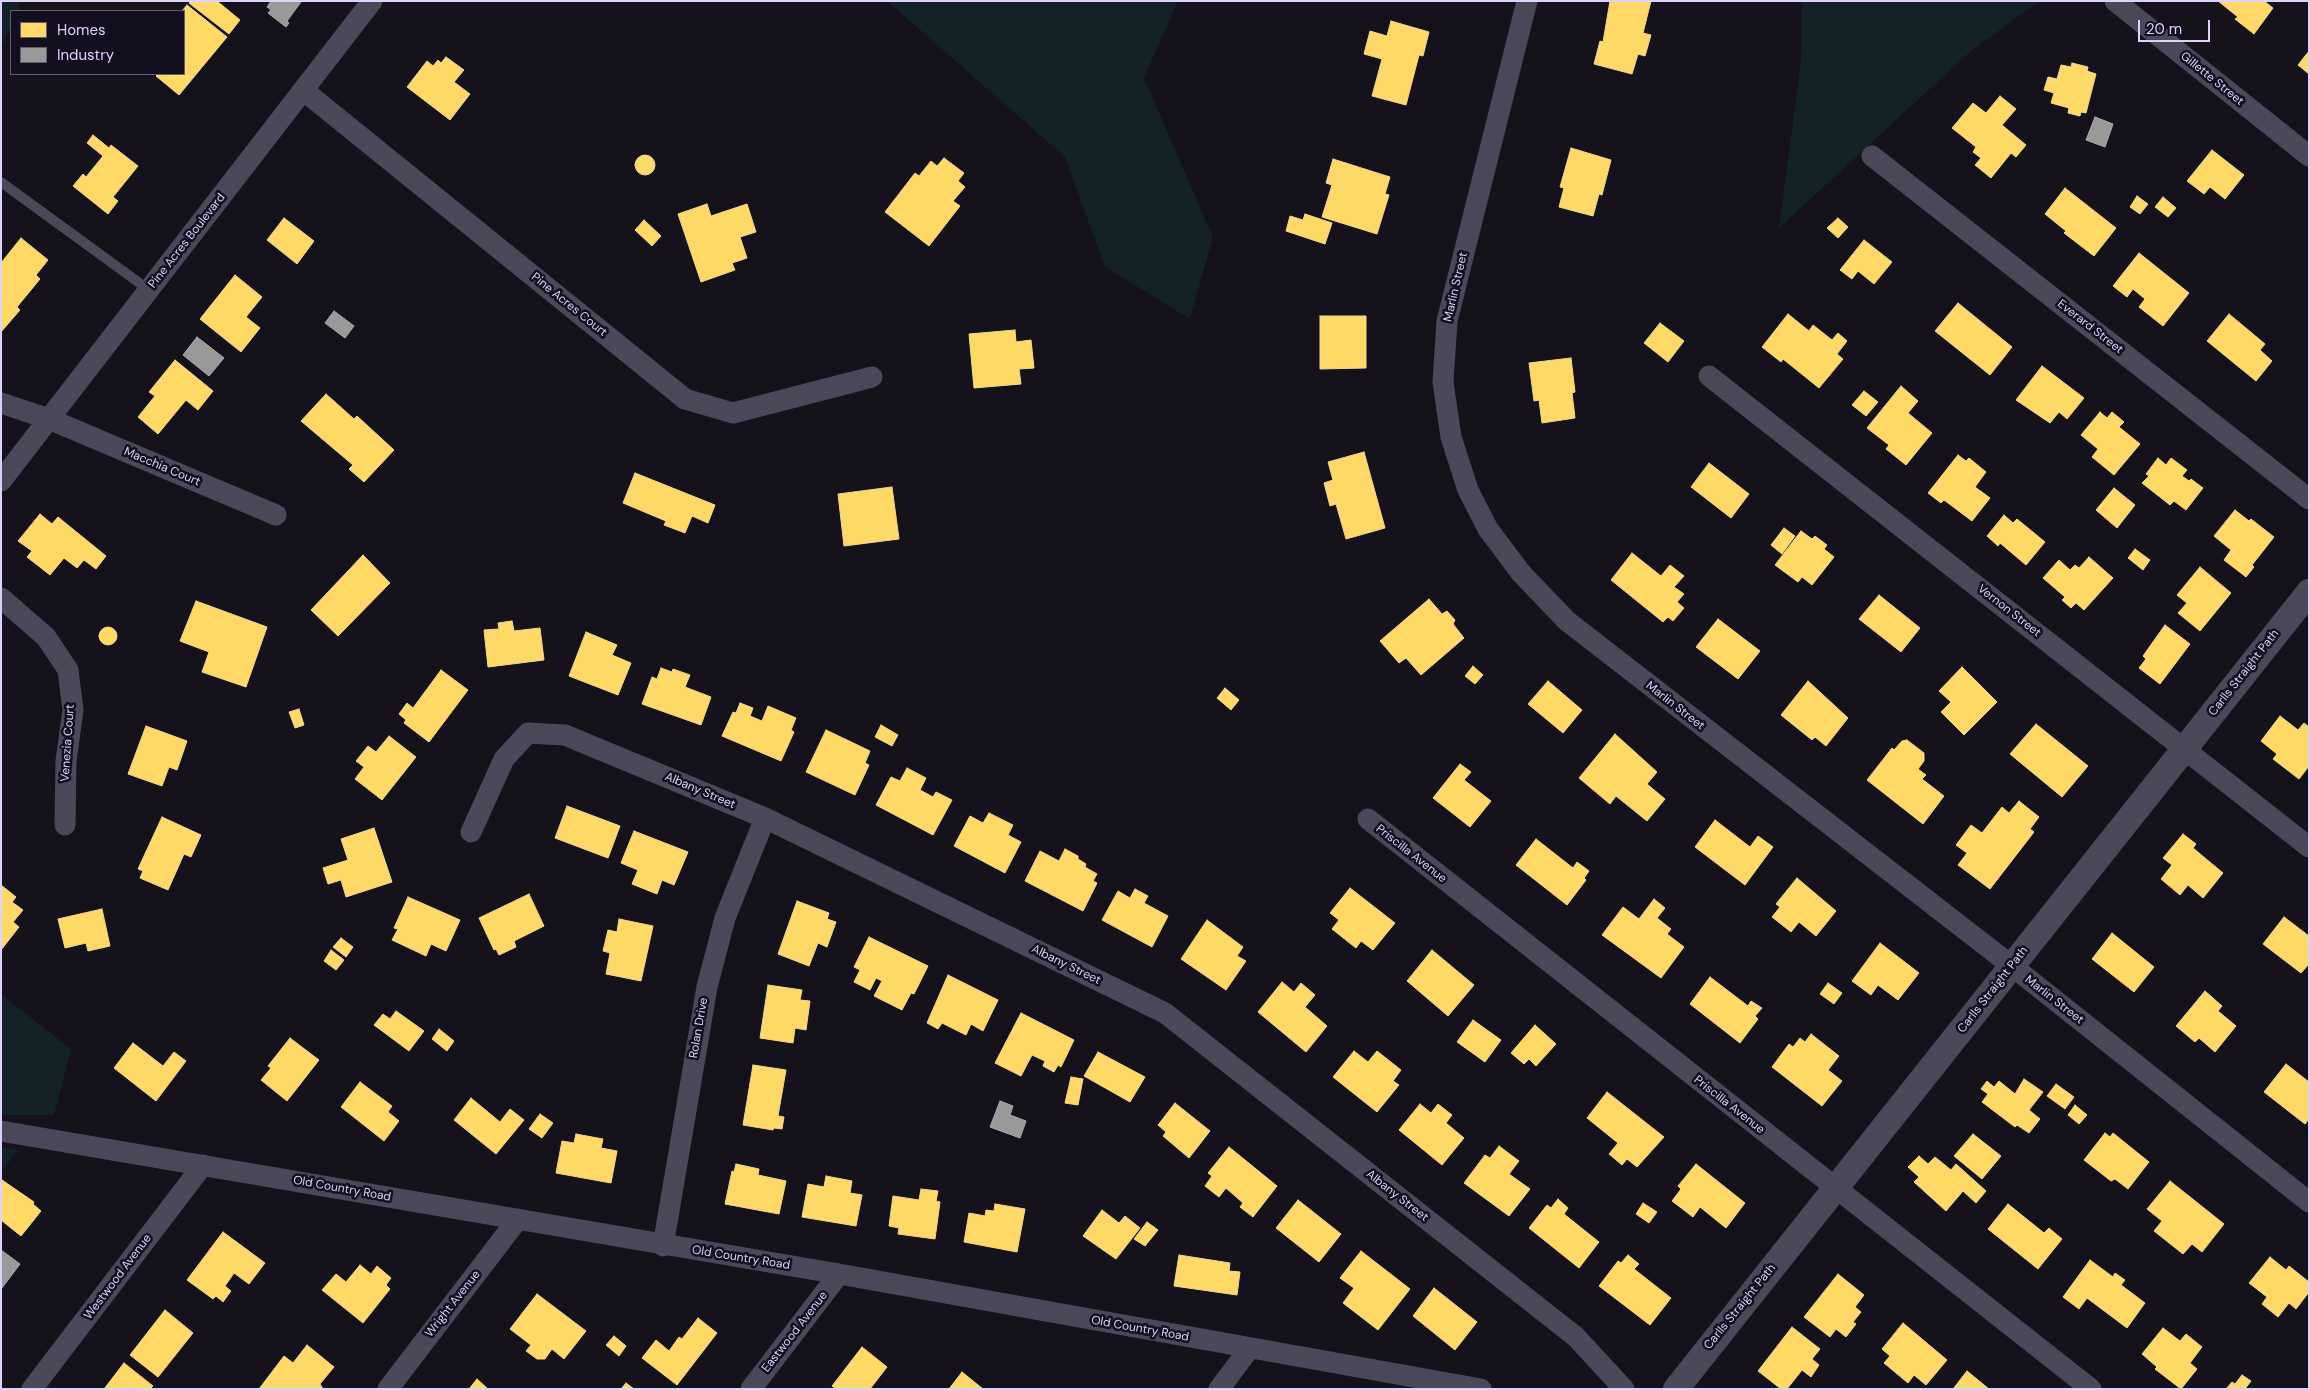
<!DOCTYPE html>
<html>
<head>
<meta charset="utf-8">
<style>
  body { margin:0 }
  #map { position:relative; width:2310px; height:1390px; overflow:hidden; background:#15121c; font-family:"DM Sans",sans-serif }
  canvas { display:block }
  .frame { position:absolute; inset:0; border:2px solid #dcd2fa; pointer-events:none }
  .legend { position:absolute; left:10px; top:10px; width:175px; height:65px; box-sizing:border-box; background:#140f1f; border:1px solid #645d77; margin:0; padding:6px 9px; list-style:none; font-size:15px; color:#dcd2fa }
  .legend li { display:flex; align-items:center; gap:10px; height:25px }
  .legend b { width:25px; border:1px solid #645d77 }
  .scale { position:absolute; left:2138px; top:20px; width:72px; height:22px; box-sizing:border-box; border:2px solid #dcd2fa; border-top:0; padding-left:6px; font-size:15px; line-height:18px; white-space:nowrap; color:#dcd2fa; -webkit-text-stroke:4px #140f1f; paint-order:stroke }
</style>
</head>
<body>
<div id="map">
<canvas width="2310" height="1390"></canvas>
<div class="frame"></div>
<ul class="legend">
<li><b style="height:14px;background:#ffd966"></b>Homes</li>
<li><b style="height:14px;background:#999"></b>Industry</li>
</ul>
<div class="scale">20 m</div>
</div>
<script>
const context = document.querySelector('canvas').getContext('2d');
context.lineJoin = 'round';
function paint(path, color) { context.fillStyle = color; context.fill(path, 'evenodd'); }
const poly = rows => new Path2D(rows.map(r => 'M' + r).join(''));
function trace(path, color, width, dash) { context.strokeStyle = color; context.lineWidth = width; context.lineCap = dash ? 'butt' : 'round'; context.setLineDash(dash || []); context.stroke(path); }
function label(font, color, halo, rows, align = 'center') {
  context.font = font + ' "DM Sans",sans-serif'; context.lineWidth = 5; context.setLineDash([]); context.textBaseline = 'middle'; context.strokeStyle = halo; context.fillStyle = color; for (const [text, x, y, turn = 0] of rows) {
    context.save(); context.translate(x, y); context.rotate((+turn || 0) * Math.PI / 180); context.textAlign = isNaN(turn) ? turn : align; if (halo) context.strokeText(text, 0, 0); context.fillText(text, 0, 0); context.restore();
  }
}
paint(poly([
  [1,1,20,1,18,11,11,11,11,26,1,47],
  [887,1,1178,1,1144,78,1213,237,1190,319,1105,267,1065,157],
  [1802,1,2039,1,1970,52,1779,228,1801,61],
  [1,994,71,1049,54,1115,1,1115],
  [1,1147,18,1150,1,1172]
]), '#132226');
const homes = poly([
  [191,1,217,1,240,20,229,34,189,3,191,1],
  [1610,1,1651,1,1643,33,1651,35,1645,56,1638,54,1632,74,1594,64,1600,41,1603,42,1610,1],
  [2218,1,2264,1,2273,8,2254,34,2235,19,2238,17,2218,1],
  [187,5,227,37,179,95,156,76,158,74,184,74,184,11,182,11,187,5],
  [1391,21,1429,32,1423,56,1419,55,1406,105,1372,96,1382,59,1364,54,1370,31,1387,36,1391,21],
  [2309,51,2309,74,2298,65,2309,51],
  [446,57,464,70,454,82,470,94,450,120,407,87,427,61,433,66,438,60,441,63,446,57],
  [2072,63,2088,67,2087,71,2096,74,2086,113,2081,112,2080,116,2068,113,2069,108,2051,103,2054,93,2044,90,2048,77,2057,79,2061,65,2071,67,2072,63],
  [2000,96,2016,109,2002,125,2026,145,2016,157,2011,153,1991,178,1975,165,1981,158,1973,152,1976,147,1952,128,1973,103,1986,113,2000,96],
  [93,135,109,148,111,145,138,166,113,197,118,201,108,214,73,186,83,174,86,177,103,156,87,143,93,135],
  [1571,148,1611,160,1602,195,1599,194,1593,216,1559,207,1564,188,1560,187,1571,148],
  [2212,150,2244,175,2225,199,2210,187,2204,194,2187,181,2212,150],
  '635 165a10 10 0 1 1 20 0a10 10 0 1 1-20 0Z',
  [944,158,964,173,958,181,965,187,953,201,960,206,929,246,885,212,915,173,919,176,931,161,937,166,944,158],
  [1333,159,1390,177,1385,194,1389,195,1377,234,1322,217,1332,185,1326,183,1333,159],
  [2065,188,2116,228,2094,256,2064,233,2066,231,2045,214,2065,188],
  [2137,196,2148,204,2140,214,2130,207,2137,196],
  [2163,197,2176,208,2168,217,2155,207,2163,197],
  [707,204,711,216,747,204,756,232,740,237,747,258,732,263,735,270,701,282,678,214,707,204],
  [1305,214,1332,223,1325,244,1286,231,1290,216,1303,220,1305,214],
  [284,218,314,241,297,264,267,240,284,218],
  [1838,218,1848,227,1838,238,1827,228,1838,218],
  [644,220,661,236,652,246,635,230,644,220],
  [21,238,48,260,36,275,40,279,17,307,20,310,1,332,1,263,21,238],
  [1864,240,1892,262,1874,284,1858,271,1852,279,1840,270,1864,240],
  [2139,253,2189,293,2163,326,2139,307,2145,299,2133,289,2127,297,2113,286,2139,253],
  [235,275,262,297,246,317,260,328,241,352,200,319,235,275],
  [1958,303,2012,347,1990,375,1935,331,1958,303],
  [1788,314,1809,331,1813,325,1832,340,1838,333,1847,341,1837,354,1843,359,1819,388,1783,359,1781,362,1762,347,1788,314],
  [2229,314,2265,344,2260,350,2272,361,2256,381,2207,341,2229,314],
  [1320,316,1366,316,1366,368,1320,369,1320,316],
  [1660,323,1684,341,1668,362,1644,343,1660,323],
  [1015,330,1016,342,1031,340,1034,368,1019,369,1021,384,974,388,969,334,1015,330],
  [1571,358,1575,392,1572,393,1575,418,1542,423,1539,400,1534,401,1529,363,1571,358],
  [175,360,213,391,198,410,186,400,158,434,138,417,155,396,149,392,175,360],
  [2042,366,2084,398,2067,419,2059,412,2050,423,2016,400,2042,366],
  [1901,386,1918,401,1908,413,1932,433,1906,465,1886,449,1889,445,1867,428,1901,386],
  [1864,391,1878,402,1866,416,1852,405,1864,391],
  [326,394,354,419,357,416,394,450,364,482,349,469,353,465,301,421,326,394],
  [2100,412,2107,418,2112,412,2124,422,2119,427,2140,444,2114,475,2092,457,2098,449,2081,435,2100,412],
  [1364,452,1385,528,1346,539,1336,504,1330,506,1324,483,1333,480,1328,462,1364,452],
  [1958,455,1966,461,1969,458,1986,472,1975,487,1990,498,1972,521,1944,500,1941,503,1928,493,1958,455],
  [2158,458,2166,465,2171,458,2187,470,2182,476,2189,481,2191,479,2203,488,2186,510,2174,501,2170,505,2142,483,2149,476,2146,474,2158,458],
  [1709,463,1749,494,1731,518,1691,487,1709,463],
  [635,473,715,505,708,523,692,516,685,533,664,525,666,521,623,503,635,473],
  [892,487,899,539,844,546,838,494,892,487],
  [2114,488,2135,505,2117,528,2096,510,2114,488],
  [2235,510,2249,521,2251,519,2274,537,2252,565,2254,567,2246,577,2224,560,2231,550,2214,536,2235,510],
  [40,514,52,524,58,517,106,556,96,569,84,560,77,568,64,558,50,575,27,557,32,551,18,541,40,514],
  [2004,515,2013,523,2017,519,2045,542,2026,565,2000,543,1998,546,1987,536,2004,515],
  [1784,528,1795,536,1782,554,1771,545,1784,528],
  [1801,531,1812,539,1815,536,1827,545,1824,549,1834,557,1812,585,1802,577,1798,582,1775,565,1801,531],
  [2135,549,2150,560,2143,570,2128,558,2135,549],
  [1632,553,1661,576,1670,565,1684,576,1674,587,1684,594,1677,602,1684,608,1673,621,1668,617,1663,622,1611,580,1632,553],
  [363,555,390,583,338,636,311,610,363,555],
  [2089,557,2113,578,2084,610,2076,603,2071,608,2062,600,2065,597,2043,578,2059,560,2070,570,2075,565,2079,568,2089,557],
  [2200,567,2231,593,2200,631,2178,613,2187,603,2177,595,2200,567],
  [1879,595,1920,628,1901,652,1859,619,1879,595],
  [1429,599,1442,614,1447,611,1455,620,1453,624,1464,638,1421,675,1406,658,1399,663,1380,641,1429,599],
  [196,601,267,627,246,687,202,672,209,652,180,641,196,601],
  [1718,619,1760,651,1738,679,1696,647,1718,619],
  [512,621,514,631,540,628,544,660,488,667,484,630,499,629,498,623,512,621],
  [2165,625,2190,644,2160,684,2139,668,2146,659,2143,656,2165,625],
  '99 636a9 9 0 1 1 18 0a9 9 0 1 1-18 0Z',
  [586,632,617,645,612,655,631,663,618,695,569,676,586,632],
  [1473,666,1483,675,1475,684,1465,676,1473,666],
  [1962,667,1997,702,1964,735,1941,712,1951,702,1939,691,1962,667],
  [661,668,672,672,673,669,690,675,685,687,711,697,701,725,642,704,652,677,657,679,661,668],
  [441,670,468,690,429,742,404,723,406,720,399,714,407,703,413,708,441,670],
  [1548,681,1582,710,1563,733,1528,704,1548,681],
  [1808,681,1848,718,1826,746,1815,737,1812,740,1781,715,1808,681],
  [1225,688,1239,700,1231,710,1217,698,1225,688],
  [740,703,753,708,750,716,762,721,768,706,796,718,791,730,794,732,781,761,722,736,733,712,736,713,740,703],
  [299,709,304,725,295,728,289,712,299,709],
  [2280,716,2298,730,2304,723,2309,727,2309,766,2299,779,2273,759,2277,754,2261,741,2280,716],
  [2036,724,2088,766,2062,797,2010,754,2036,724],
  [881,725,898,735,892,746,875,737,881,725],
  [146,726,187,741,177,770,169,767,162,786,128,774,146,726],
  [826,730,870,751,865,763,869,765,855,795,806,772,826,730],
  [1615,734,1657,772,1647,784,1665,799,1647,821,1616,796,1610,804,1579,778,1615,734],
  [389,736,416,757,382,800,355,779,364,767,356,761,368,746,376,752,389,736],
  [1907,740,1924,753,1924,761,1918,769,1926,775,1922,779,1944,796,1923,824,1867,780,1892,748,1894,750,1902,741,1907,740],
  [1460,764,1471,772,1464,780,1491,801,1470,827,1433,798,1460,764],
  [907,768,926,778,920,790,933,797,936,792,952,800,933,835,876,805,891,777,900,781,907,768],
  [2019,801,2039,817,2030,829,2034,832,1990,889,1958,865,1967,853,1956,845,1971,825,1982,833,2002,807,2009,813,2019,801],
  [567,806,620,826,608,858,555,838,567,806],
  [989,813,1013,825,1008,835,1021,842,1005,873,954,846,970,816,983,823,989,813],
  [162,817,201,835,191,857,184,854,168,890,140,878,143,871,138,869,162,817],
  [1715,820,1750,847,1758,836,1773,847,1745,885,1695,847,1715,820],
  [374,828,392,882,346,897,341,880,328,884,323,868,348,860,341,839,374,828],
  [634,831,688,852,674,885,662,880,657,894,632,884,638,870,621,863,634,831],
  [2183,834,2196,844,2193,848,2223,873,2203,898,2188,885,2180,895,2161,879,2172,865,2163,858,2183,834],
  [1536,839,1573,868,1577,862,1589,871,1584,878,1586,880,1567,905,1516,865,1536,839],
  [1065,849,1078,856,1078,859,1086,864,1085,867,1097,874,1093,881,1097,883,1083,911,1025,881,1040,851,1059,861,1065,849],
  [1797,878,1836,911,1816,936,1799,922,1791,932,1772,917,1780,907,1776,904,1797,878],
  [1,885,16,897,12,902,23,910,13,922,19,927,1,950,1,885],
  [1350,888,1395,923,1373,950,1361,941,1356,948,1332,929,1339,920,1330,913,1350,888],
  [1135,889,1148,896,1144,903,1168,916,1152,947,1102,920,1118,891,1130,898,1135,889],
  [529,894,544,926,514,941,516,947,499,955,496,949,494,950,479,918,529,894],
  [408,897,460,920,446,951,431,944,426,956,392,940,398,929,394,928,408,897],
  [1654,899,1665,908,1657,918,1671,929,1667,934,1684,947,1661,978,1602,935,1623,907,1639,919,1654,899],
  [797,901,829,913,827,919,836,922,827,947,818,943,809,966,778,954,797,901],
  [102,909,110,946,88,951,86,943,65,948,58,919,102,909],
  [2284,917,2309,936,2309,964,2301,973,2263,944,2284,917],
  [619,919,653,926,641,981,606,974,610,953,603,951,608,930,617,932,619,919],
  [1207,920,1243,947,1237,956,1246,961,1226,990,1181,959,1207,920],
  [2112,933,2154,967,2134,992,2092,959,2112,933],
  [869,937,928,966,914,994,911,993,902,1010,874,996,882,981,876,978,870,990,854,982,860,970,854,967,869,937],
  [341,938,353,947,346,957,333,947,341,938],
  [1880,943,1919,973,1898,1000,1878,985,1871,995,1852,981,1880,943],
  [331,950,344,960,336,970,324,961,331,950],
  [1432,950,1474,985,1448,1016,1407,981,1432,950],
  [948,975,998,1000,983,1031,971,1024,966,1035,942,1023,938,1029,927,1023,948,975],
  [1710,977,1748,1006,1751,1001,1762,1008,1755,1016,1758,1019,1740,1043,1690,1004,1710,977],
  [1282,982,1294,992,1301,983,1315,995,1305,1007,1327,1026,1306,1052,1258,1012,1282,982],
  [1828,983,1842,993,1834,1004,1820,994,1828,983],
  [768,985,802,990,800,1000,810,1001,806,1030,795,1028,793,1043,760,1038,768,985],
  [2205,991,2222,1006,2218,1011,2236,1026,2215,1052,2199,1038,2195,1042,2176,1026,2205,991],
  [396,1011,424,1031,409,1051,374,1025,383,1014,390,1019,396,1011],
  [1021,1013,1074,1040,1061,1067,1058,1065,1054,1072,1043,1066,1045,1061,1032,1055,1021,1076,995,1063,1021,1013],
  [1473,1020,1501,1040,1485,1062,1457,1042,1473,1020],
  [1535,1025,1556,1044,1536,1066,1529,1059,1524,1064,1511,1053,1535,1025],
  [439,1029,454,1041,447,1051,432,1039,439,1029],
  [1811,1034,1839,1056,1828,1070,1842,1081,1822,1106,1772,1067,1789,1044,1793,1047,1800,1038,1805,1042,1811,1034],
  [290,1038,319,1060,287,1101,261,1080,271,1068,268,1066,290,1038],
  [133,1043,163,1066,174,1052,186,1061,156,1101,114,1068,133,1043],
  [1354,1051,1368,1062,1377,1051,1401,1070,1393,1081,1399,1085,1377,1112,1333,1077,1354,1051],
  [1098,1052,1145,1077,1130,1102,1084,1076,1098,1052],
  [2286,1064,2309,1082,2309,1119,2305,1124,2264,1092,2286,1064],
  [753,1065,786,1070,778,1116,784,1117,782,1129,774,1128,773,1130,743,1125,753,1065],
  [1071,1077,1083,1079,1078,1105,1065,1103,1071,1077],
  [2024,1079,2043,1092,2029,1110,2040,1119,2029,1133,2017,1125,2015,1127,1982,1102,1988,1094,1981,1089,1987,1081,1994,1087,1999,1081,2015,1094,2024,1079],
  [360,1082,392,1106,388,1112,399,1121,384,1141,341,1107,360,1082],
  [2056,1084,2074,1097,2065,1109,2047,1096,2056,1084],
  [1607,1092,1664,1137,1637,1167,1627,1159,1622,1165,1609,1154,1618,1143,1587,1118,1607,1092],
  [471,1098,500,1122,510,1109,524,1120,496,1154,454,1120,471,1098],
  [1175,1103,1210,1131,1189,1158,1163,1136,1166,1132,1158,1125,1175,1103],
  [1420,1104,1431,1113,1438,1104,1452,1115,1446,1123,1464,1138,1442,1165,1399,1130,1420,1104],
  [2075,1105,2087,1115,2079,1124,2068,1115,2075,1105],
  [540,1114,553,1123,542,1138,529,1129,540,1114],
  [2105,1133,2110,1137,2113,1133,2149,1162,2128,1189,2115,1179,2111,1181,2084,1160,2105,1133],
  [576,1134,603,1139,601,1148,617,1151,611,1183,556,1173,562,1141,574,1143,576,1134],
  [1973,1134,2001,1156,1982,1179,1954,1156,1973,1134],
  [1499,1146,1519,1161,1509,1174,1530,1189,1509,1216,1464,1183,1485,1155,1490,1158,1499,1146],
  [1229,1147,1277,1186,1253,1217,1240,1207,1243,1203,1226,1188,1219,1197,1205,1186,1212,1176,1208,1173,1229,1147],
  [1919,1156,1928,1164,1935,1157,1951,1170,1956,1164,1986,1191,1976,1203,1963,1191,1946,1211,1914,1182,1919,1177,1908,1167,1919,1156],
  [736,1164,759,1169,758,1175,786,1181,779,1214,725,1204,732,1171,734,1172,736,1164],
  [1696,1164,1745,1203,1726,1228,1700,1207,1693,1217,1672,1201,1681,1189,1678,1186,1696,1164],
  [826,1176,852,1181,850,1193,862,1195,856,1226,802,1217,808,1184,824,1187,826,1176],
  [2,1180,34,1202,33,1204,41,1211,21,1236,1,1220,2,1180],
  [2170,1181,2224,1224,2202,1252,2192,1244,2183,1254,2154,1231,2162,1221,2147,1209,2170,1181],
  [921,1189,938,1191,936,1201,940,1202,935,1239,898,1234,899,1228,889,1226,893,1196,919,1200,921,1189],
  [1558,1199,1568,1208,1564,1214,1599,1242,1579,1268,1529,1228,1547,1205,1551,1208,1558,1199],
  [1298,1200,1341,1234,1319,1262,1276,1228,1298,1200],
  [1643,1203,1657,1212,1649,1223,1636,1214,1643,1203],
  [995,1204,1025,1209,1017,1252,964,1242,969,1213,985,1216,986,1210,994,1211,995,1204],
  [2008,1204,2044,1233,2049,1228,2062,1239,2038,1269,1988,1229,2008,1204],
  [1102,1210,1119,1223,1125,1216,1140,1228,1116,1259,1083,1236,1102,1210],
  [1147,1222,1158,1230,1145,1246,1134,1239,1147,1222],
  [223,1232,265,1263,249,1284,234,1273,225,1286,231,1291,223,1302,216,1296,213,1299,187,1280,223,1232],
  [1361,1251,1410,1289,1378,1330,1343,1303,1354,1288,1340,1278,1361,1251],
  [1179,1255,1230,1263,1229,1271,1240,1272,1237,1295,1174,1286,1179,1255],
  [1628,1255,1639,1264,1634,1269,1671,1298,1650,1325,1599,1286,1618,1261,1621,1263,1628,1255],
  [2270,1257,2286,1270,2289,1266,2309,1282,2309,1292,2296,1309,2289,1303,2278,1317,2262,1304,2267,1297,2249,1283,2270,1257],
  [2090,1260,2113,1277,2115,1273,2125,1280,2121,1285,2145,1303,2127,1328,2087,1298,2079,1309,2063,1297,2090,1260],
  [360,1265,371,1274,377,1266,391,1278,386,1285,390,1289,363,1323,322,1290,336,1274,346,1282,360,1265],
  [1838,1274,1864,1295,1855,1307,1861,1312,1853,1322,1856,1324,1846,1337,1836,1329,1830,1337,1804,1317,1838,1274],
  [1434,1288,1477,1322,1455,1350,1413,1316,1434,1288],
  [537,1294,586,1331,564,1359,552,1349,545,1359,537,1359,526,1351,531,1345,510,1329,537,1294],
  [165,1310,193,1333,158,1377,130,1355,165,1310],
  [698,1318,717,1333,677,1385,642,1358,656,1340,669,1351,679,1337,682,1339,698,1318],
  [1903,1323,1947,1360,1926,1385,1914,1375,1908,1383,1884,1363,1890,1356,1882,1349,1903,1323],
  [1792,1327,1820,1349,1812,1359,1819,1365,1811,1377,1802,1370,1787,1389,1781,1389,1758,1371,1792,1327],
  [2163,1328,2180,1341,2186,1334,2202,1347,2190,1363,2197,1369,2181,1389,2155,1369,2157,1367,2142,1354,2163,1328],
  [614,1336,626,1346,619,1356,606,1345,614,1336],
  [307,1345,334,1367,320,1384,323,1389,259,1389,284,1356,293,1363,307,1345],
  [862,1347,887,1367,870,1389,836,1389,832,1386,862,1347],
  [124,1363,153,1386,150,1389,104,1389,124,1363],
  [1967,1371,1989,1389,1953,1389,1967,1371],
  [962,1372,983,1389,949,1389,962,1372],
  [2242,1375,2251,1381,2245,1389,2226,1389,2232,1382,2235,1384,2242,1375],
  [477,1379,488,1389,469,1389,477,1379],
  [626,1383,634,1389,621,1389,626,1383]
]);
paint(homes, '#ffd966');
trace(homes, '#f4d792', 1);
const industry = poly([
  [271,1,300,1,301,2,287,21,289,23,286,27,268,13,271,10,267,7,271,1],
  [2095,117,2113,124,2105,147,2086,140,2095,117],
  [334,311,354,326,345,338,325,323,334,311],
  [197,337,224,358,209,376,183,355,197,337],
  [1000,1101,1013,1106,1010,1115,1026,1121,1020,1138,990,1127,1000,1101],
  [1,1250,20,1264,2,1288,1,1287,1,1250]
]);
paint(industry, '#999');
trace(industry, '#adaab6', 1);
trace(poly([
  [1,182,149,290]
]), '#4b485a', 10);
trace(poly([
  [1527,1,1447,321,1443,382,1451,437,1468,490,1488,529,1521,573,1567,621,2012,966,2309,1202],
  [2115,1,2309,156],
  [303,90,685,399,733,413,872,377],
  [1872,156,2309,499],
  [1709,376,2309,847],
  [1,403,49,419,276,515],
  [1,481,372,1],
  [1,598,46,637,68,670,73,710,66,761,65,825],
  [1368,819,2091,1389],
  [471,832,504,759,528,733,565,735,765,818,1165,1013,1576,1337,1624,1389],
  [1,1131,839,1274,1481,1389],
  [663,1246,707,987,725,918,765,818],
  [32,1389,203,1165],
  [388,1389,518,1219],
  [751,1389,839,1274],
  [1219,1389,1250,1348]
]), '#4b485a', 21);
trace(poly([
  [1676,1389,2309,592]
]), '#4b485a', 26);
label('12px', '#dcd2fa', '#140f1f', [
  ["Gillette Street",2212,79,39],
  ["Pine Acres Boulevard",187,241,-52],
  ["Marlin Street",1456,287,-77],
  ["Pine Acres Court",569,305,39],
  ["Everard Street",2090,327,38],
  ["Macchia Court",162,467,23],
  ["Vernon Street",2009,611,38],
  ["Carlls Straight Path",2244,673,-52],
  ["Marlin Street",1675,706,38],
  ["Venezia Court",68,743,-86],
  ["Albany Street",700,791,23],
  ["Priscilla Avenue",1411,854,38],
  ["Albany Street",1066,965,26],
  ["Carlls Straight Path",1993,990,-52],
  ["Marlin Street",2054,1000,38],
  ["Rolan Drive",699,1028,-80],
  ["Priscilla Avenue",1729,1105,38],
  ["Old Country Road",342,1189,10],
  ["Albany Street",1397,1196,38],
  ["Old Country Road",741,1258,9],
  ["Westwood Avenue",118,1277,-53],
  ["Wright Avenue",453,1304,-52],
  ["Carlls Straight Path",1740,1307,-51],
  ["Old Country Road",1140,1329,10],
  ["Eastwood Avenue",795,1332,-52]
]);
</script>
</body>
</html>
